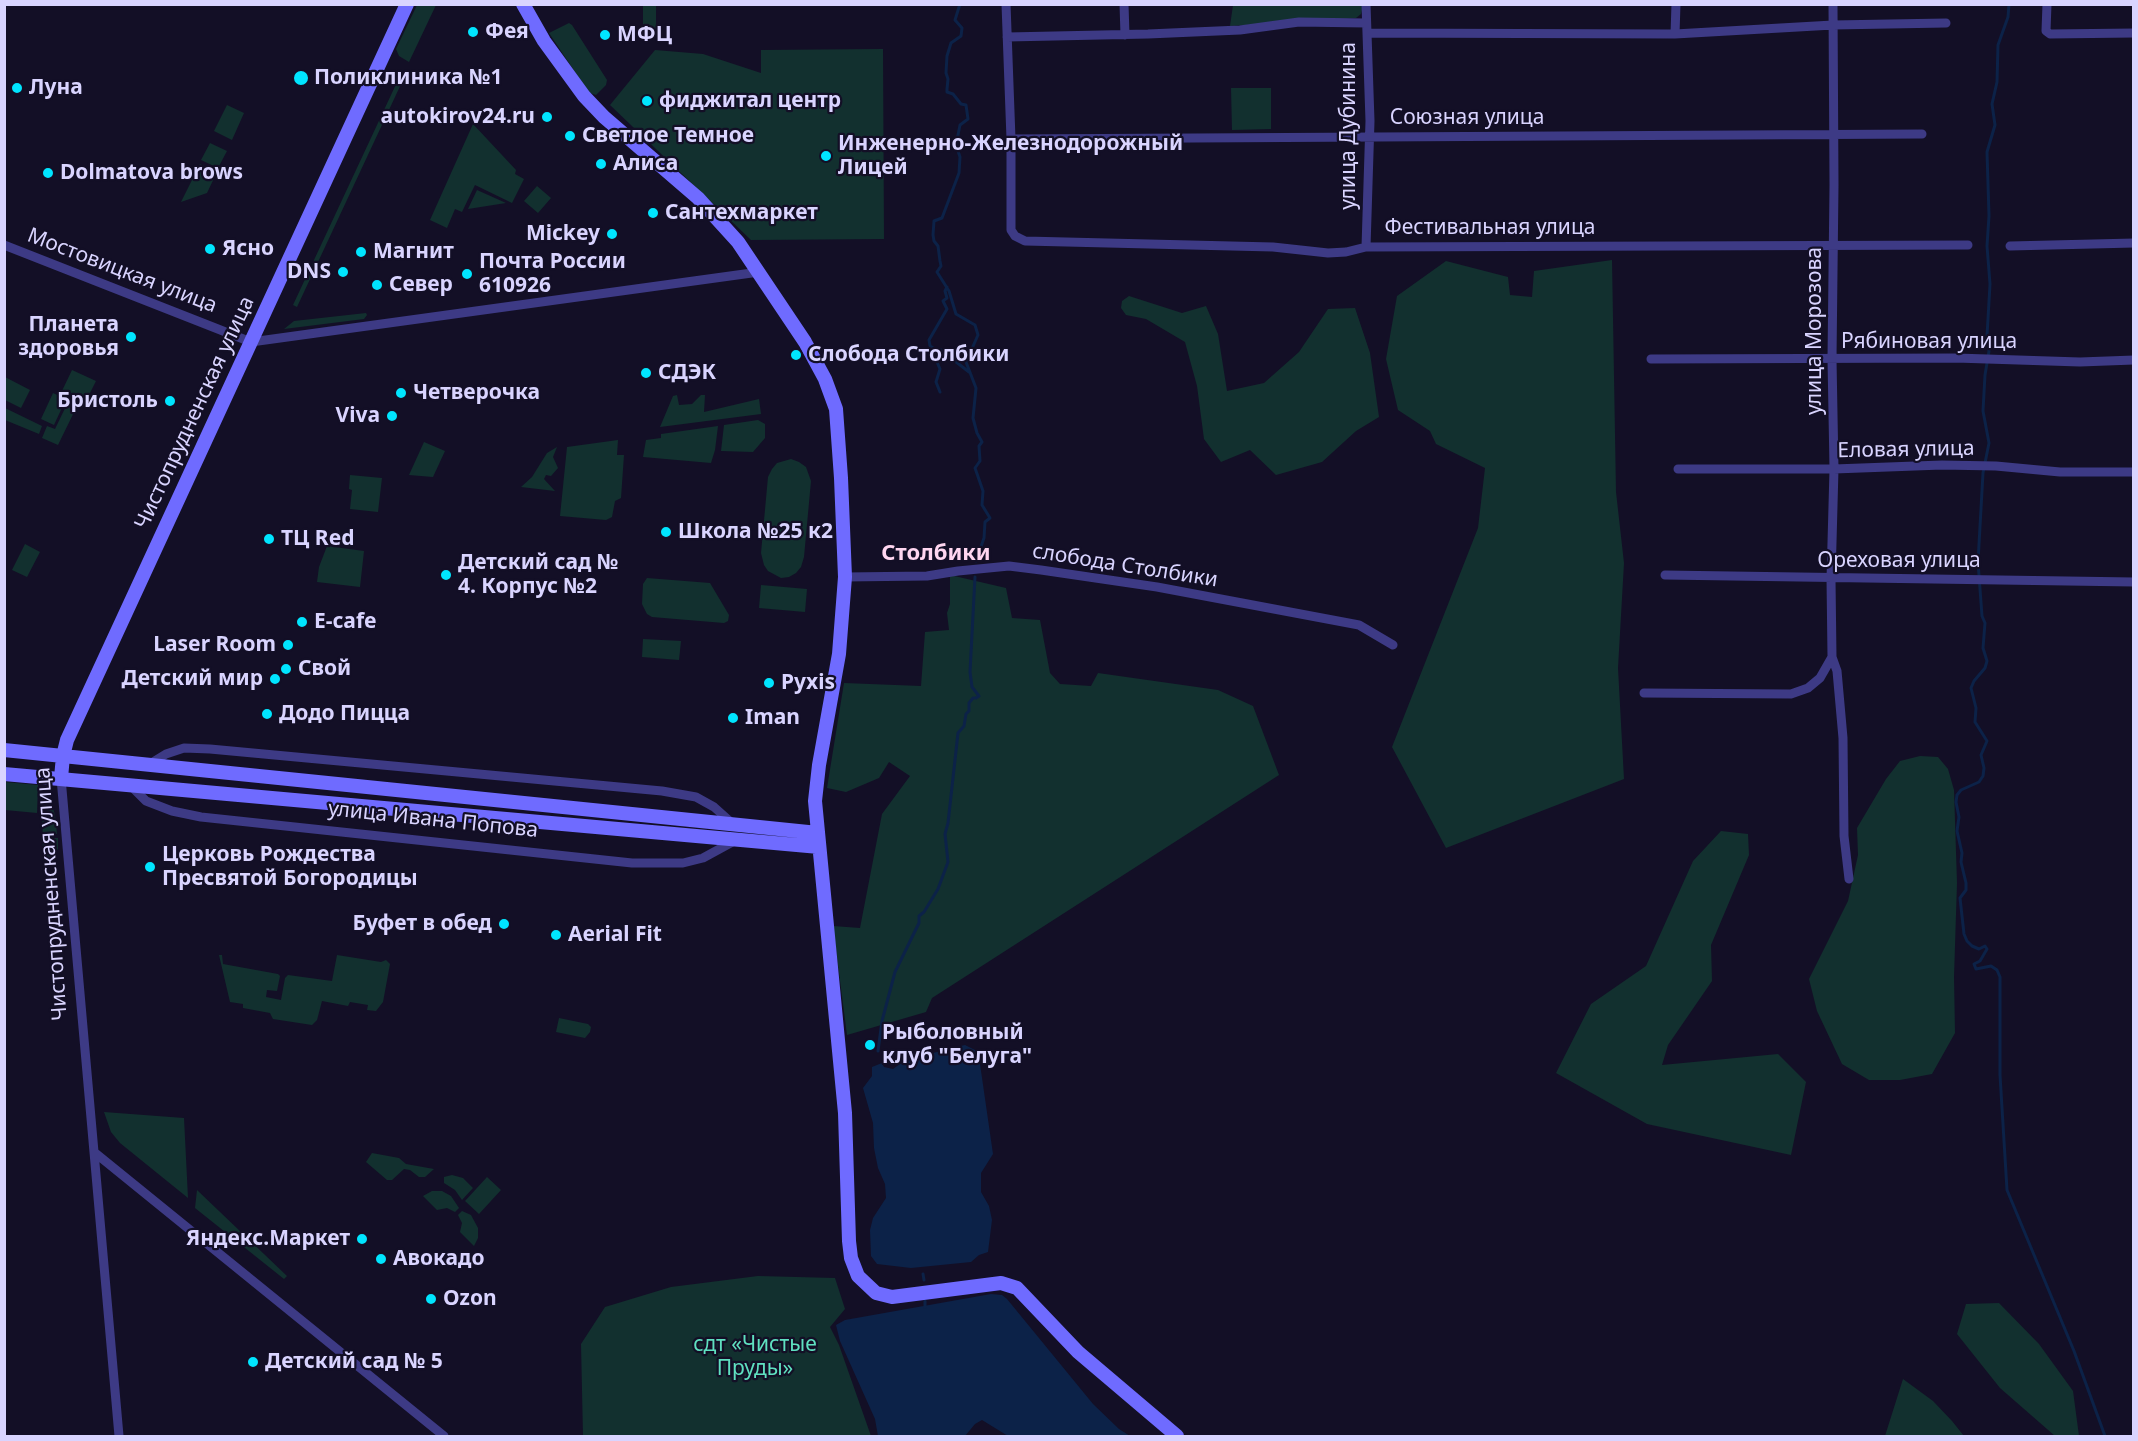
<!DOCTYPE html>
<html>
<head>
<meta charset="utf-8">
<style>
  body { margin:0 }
  #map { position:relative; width:2138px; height:1441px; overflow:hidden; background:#130f26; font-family:"Noto Sans",sans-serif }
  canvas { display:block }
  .frame { position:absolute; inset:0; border:6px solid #d9d4ff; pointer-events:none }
</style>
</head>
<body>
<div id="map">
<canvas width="2138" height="1441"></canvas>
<div class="frame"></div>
</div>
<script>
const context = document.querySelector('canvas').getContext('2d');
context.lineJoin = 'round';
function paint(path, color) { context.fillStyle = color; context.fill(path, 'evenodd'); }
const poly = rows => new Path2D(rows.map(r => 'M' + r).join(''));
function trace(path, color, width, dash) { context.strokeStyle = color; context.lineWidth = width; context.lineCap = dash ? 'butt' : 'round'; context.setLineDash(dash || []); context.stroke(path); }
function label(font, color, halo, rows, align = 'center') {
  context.font = font + ' "Noto Sans",sans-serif'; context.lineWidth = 4.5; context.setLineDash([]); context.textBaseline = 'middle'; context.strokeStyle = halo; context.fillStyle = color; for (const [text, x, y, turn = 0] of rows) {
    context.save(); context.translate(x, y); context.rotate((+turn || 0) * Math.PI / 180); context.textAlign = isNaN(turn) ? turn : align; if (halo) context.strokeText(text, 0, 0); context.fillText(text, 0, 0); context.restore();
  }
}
paint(poly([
  [417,5,436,5,409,62,399,56,396,49],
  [643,5,656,5,656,35,643,35],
  [1233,5,1362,5,1362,10,1361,14,1356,18,1230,26],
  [569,23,572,25,607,80,606,85,596,95,590,93,577,75,549,33],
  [883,49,884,239,751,240,610,105,655,50,703,54,761,73,761,50],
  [398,80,402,82,297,307,293,305],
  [1231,88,1271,88,1271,129,1232,130],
  [227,105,244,113,232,140,214,131],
  [473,124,516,170,515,174,524,179,512,203,475,185,462,212,455,209,447,228,430,220],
  [210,143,227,151,218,168,201,160],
  [200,164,217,172,207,193,181,202],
  [537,186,551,198,538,213,524,201],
  [477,190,506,203,468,209],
  [1612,260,1616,492,1624,563,1618,668,1624,779,1446,848,1392,747,1478,528,1485,468,1436,444,1430,431,1398,410,1386,359,1397,296,1446,261,1508,277,1510,295,1532,297,1534,271],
  [1129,296,1182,313,1206,306,1218,334,1227,391,1264,383,1299,352,1328,309,1355,308,1370,353,1379,417,1356,431,1322,462,1276,475,1250,450,1221,462,1204,439,1197,386,1185,342,1146,319,1126,315,1121,308,1122,301],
  [366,313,367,315,364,319,284,329,294,321],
  [72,370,96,381,85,403,69,394,68,396,61,393],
  [5,377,30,390,21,408,5,400],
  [53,393,66,399,54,425,41,419],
  [677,395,679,405,692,404,701,395,705,395,704,412,759,399,761,414,660,427,673,396],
  [70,398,79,402,58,445,42,438,47,426,55,429],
  [5,408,42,426,39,434,5,420],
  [758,420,765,424,765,438,753,452,721,451,724,425],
  [718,426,715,450,711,463,643,457,646,440,661,438,661,434],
  [618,440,617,455,624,455,621,498,615,501,612,517,606,520,560,516,567,447],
  [424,442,445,451,433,477,409,475],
  [557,447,553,457,558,468,551,476,546,475,544,479,555,491,521,487,532,477,547,453],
  [791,459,799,462,806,467,811,481,804,557,801,567,796,573,789,577,781,578,768,571,764,565,761,553,768,477,772,469,777,463],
  [350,475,382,478,378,512,350,509,352,490,349,489],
  [25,544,40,552,27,577,12,570],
  [327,546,364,551,360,587,317,582,319,567],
  [950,575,1006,588,1012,618,1040,620,1050,673,1060,684,1091,686,1098,673,1218,690,1253,706,1279,775,932,998,926,1012,847,1035,833,926,860,928,882,814,910,776,889,762,879,778,846,792,827,788,844,683,921,686,925,632,949,630,947,613,950,604],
  [647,578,710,583,729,615,728,621,724,623,652,617,647,614,642,604,643,584],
  [761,585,807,589,805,612,759,608],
  [643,639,681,641,679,660,642,657],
  [1920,756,1938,757,1948,769,1954,790,1957,883,1954,977,1955,1033,1932,1074,1900,1080,1869,1080,1842,1064,1817,1011,1809,979,1848,901,1858,855,1857,828,1886,779,1900,761],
  [5,782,38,785,37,813,5,810],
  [42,799,48,800,52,805,55,815,57,834,43,835,44,842,48,842,48,838,58,838,58,849,50,859,46,861,43,860],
  [1721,831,1748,834,1749,855,1711,945,1712,981,1668,1045,1662,1065,1778,1054,1806,1082,1791,1155,1647,1124,1556,1073,1591,1004,1646,966,1693,861],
  [219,955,222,955,223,964,278,974,280,976,277,991,267,990,266,997,281,1000,285,978,288,975,332,981,337,955,381,962,386,960,390,964,383,1002,376,1011,367,1010,368,1005,350,1002,348,1006,322,1001,317,1020,312,1025,273,1019,270,1013,243,1008,243,1004,230,1002],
  [559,1018,588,1024,591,1027,590,1032,585,1038,556,1032],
  [104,1112,184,1118,188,1198,120,1143,111,1132],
  [372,1153,399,1158,406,1164,434,1169,425,1177,419,1177,410,1170,404,1169,392,1180,387,1180,366,1162],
  [452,1175,463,1178,473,1188,462,1200,455,1190,444,1183,444,1177],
  [487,1177,501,1190,479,1214,465,1201],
  [197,1190,287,1276,284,1279,195,1208],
  [432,1191,442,1191,451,1196,459,1208,455,1212,447,1208,437,1210,423,1196],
  [462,1211,471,1215,478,1228,478,1238,474,1246,460,1232,462,1223,458,1215],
  [758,1276,835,1278,845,1309,830,1327,839,1345,871,1436,583,1436,581,1344,605,1307,671,1287],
  [1999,1303,2039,1344,2073,1391,2079,1436,2055,1436,2000,1388,1957,1334,1966,1304],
  [1903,1379,1933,1401,1952,1421,1964,1436,1885,1436]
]), '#12302f');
paint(poly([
  [965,1045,975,1050,980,1064,993,1154,981,1173,981,1192,989,1206,992,1220,988,1252,979,1255,971,1262,911,1268,877,1264,871,1256,870,1230,873,1218,886,1198,885,1184,878,1168,874,1148,873,1123,863,1088,872,1076,872,1067,882,1063,884,1067,893,1069,900,1064,917,1057],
  [991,1294,1002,1295,1007,1299,1093,1404,1119,1429,1130,1436,1008,1436,982,1420,975,1424,965,1436,878,1436,875,1419,840,1341,836,1325,845,1320]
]), '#0c2248');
trace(poly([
  [960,4,955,20,962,28,961,36,951,43,947,56,946,73,948,79,947,89,947,92,953,94,961,104,966,105,968,119,960,125,956,145,960,157,959,173,942,218,934,221,933,235,934,241,938,246,940,261,941,266,937,272,949,291,956,314,975,325,978,335,966,362,976,388,973,418,977,433,982,442,979,446,980,461,975,468,983,491,982,505,990,518,985,522,984,538,976,561],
  [2009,4,2008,17,1998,45,1997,82,1992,104,1995,125,1987,152,1989,216,1987,246,1990,284,1987,336,1989,351,1985,375,1983,411,1989,443,1983,473,1978,562,1982,616,1985,623,1983,648,1987,661,1985,668,1974,681,1971,688,1976,708,1975,722,1987,741,1981,755,1984,768,1983,776,1979,782,1961,790,1957,795,1956,802,1959,817,1957,831,1962,853,1961,862,1966,883,1966,890,1960,898,1964,934,1967,941,1972,946,1979,949,1985,946,1987,949,1980,961,1974,964,1976,969,1991,966,1997,970,2000,977,2000,1075,2007,1190,2074,1351,2105,1436],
  [941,350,945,355,951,358,969,372],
  [940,392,936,382,940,369,937,362,941,350,935,349,930,346,929,340,947,309,943,301,947,298,945,291,947,287],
  [878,1051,882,1021,895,972,919,923,919,916,924,912,938,889,948,862,945,834,948,823,958,733,964,726,966,714,969,711,969,703,973,698,976,698,979,696,972,687,970,672,975,577],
  [923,1274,924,1280],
  [925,1301,925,1307]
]), '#0c2248', 3);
trace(poly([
  [1006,4,1011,139,1011,230,1015,236,1025,241,1273,247,1328,253,1346,252,1366,247,1968,245],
  [1124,4,1125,35],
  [1833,4,1834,185,1832,359,1834,469,1831,579,1832,657,1837,671,1843,738,1844,836,1849,879],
  [2047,4,2046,31,2050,34,2134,33],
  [1368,33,1675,34,1833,25,1946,23],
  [1675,34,1676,4],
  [1007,37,1148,34,1240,30,1299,22,1366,23],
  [1011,139,1922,134],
  [4,245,251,342,759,272],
  [2010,246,2134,243],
  [1366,247,1370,121,1366,4],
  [1651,359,1956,358,2080,362,2134,360],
  [1678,469,1834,469,1942,465,1996,466,2060,472,2134,472],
  [1665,575,2134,582],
  [845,577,927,576,958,571,1009,566,1041,570,1157,587,1359,625,1393,645],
  [1644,693,1791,694,1808,688,1820,678,1832,657],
  [148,765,166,754,184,748,210,749,662,791,696,797,714,807,733,824],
  [61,778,94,1152,444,1436],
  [131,786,146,801,172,811,201,817,632,863,683,863,703,858,736,840],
  [94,1152,119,1436]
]), '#3d3a85', 9);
trace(poly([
  [523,4,544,41,584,96,604,117,698,198,738,242,805,342,825,379,836,409,841,478,845,577,839,654,819,765,815,801,845,1113,849,1241,851,1258,858,1276,876,1293,892,1297,1001,1283,1017,1288,1078,1352,1177,1436],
  [4,750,818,833],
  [4,774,819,847],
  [61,778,63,756,67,740,407,4]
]), '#6f6bff', 14);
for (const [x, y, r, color] of [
  [473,32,6,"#00e5ff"],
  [605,35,6,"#00e5ff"],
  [301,78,8,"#00e5ff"],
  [17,88,6,"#00e5ff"],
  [647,101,6,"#00e5ff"],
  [547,117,6,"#00e5ff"],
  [570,136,6,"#00e5ff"],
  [826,156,6,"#00e5ff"],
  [601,164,6,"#00e5ff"],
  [48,173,6,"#00e5ff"],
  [653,213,6,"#00e5ff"],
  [612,234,6,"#00e5ff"],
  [210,249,6,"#00e5ff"],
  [361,252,6,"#00e5ff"],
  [343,272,6,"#00e5ff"],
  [467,274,6,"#00e5ff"],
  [377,285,6,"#00e5ff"],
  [131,337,6,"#00e5ff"],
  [796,355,6,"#00e5ff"],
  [646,373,6,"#00e5ff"],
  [401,393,6,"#00e5ff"],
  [170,401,6,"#00e5ff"],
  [392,416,6,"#00e5ff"],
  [666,532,6,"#00e5ff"],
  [269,539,6,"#00e5ff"],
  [446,575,6,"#00e5ff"],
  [302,622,6,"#00e5ff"],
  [288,645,6,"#00e5ff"],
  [286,669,6,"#00e5ff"],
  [275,679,6,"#00e5ff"],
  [769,683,6,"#00e5ff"],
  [267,714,6,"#00e5ff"],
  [733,718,6,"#00e5ff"],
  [150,867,6,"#00e5ff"],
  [504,924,6,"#00e5ff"],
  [556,935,6,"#00e5ff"],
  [870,1045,6,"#00e5ff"],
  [362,1239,6,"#00e5ff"],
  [381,1259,6,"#00e5ff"],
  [431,1299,6,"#00e5ff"],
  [253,1362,6,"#00e5ff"]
]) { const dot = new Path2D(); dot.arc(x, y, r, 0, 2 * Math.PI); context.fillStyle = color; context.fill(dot); trace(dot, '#130f26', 2); }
label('bold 21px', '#d9d4ff', '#130f26', [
  ["Фея",485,32],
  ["МФЦ",617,35],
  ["Поликлиника №1",314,78],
  ["Луна",29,88],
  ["фиджитал центр",659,101],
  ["autokirov24.ru",535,117,"right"],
  ["Светлое Темное",582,136],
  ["Инженерно-Железнодорожный",838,144],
  ["Лицей",838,168],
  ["Алиса",613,164],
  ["Dolmatova brows",60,173],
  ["Сантехмаркет",665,213],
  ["Mickey",600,234,"right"],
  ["Ясно",222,249],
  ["Магнит",373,252],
  ["Почта России",479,262],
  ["610926",479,286],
  ["DNS",331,272,"right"],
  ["Север",389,285],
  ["Планета",119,325,"right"],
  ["здоровья",119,349,"right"],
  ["Слобода Столбики",808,355],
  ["СДЭК",658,373],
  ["Четверочка",413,393],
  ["Бристоль",158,401,"right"],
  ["Viva",380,416,"right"],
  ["Школа №25 к2",678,532],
  ["ТЦ Red",281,539],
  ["Детский сад №",458,563],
  ["4. Корпус №2",458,587],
  ["E-cafe",314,622],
  ["Laser Room",276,645,"right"],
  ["Свой",298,669],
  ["Детский мир",263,679,"right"],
  ["Pyxis",781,683],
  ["Додо Пицца",279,714],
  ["Iman",745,718],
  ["Церковь Рождества",162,855],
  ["Пресвятой Богородицы",162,879],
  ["Буфет в обед",492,924,"right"],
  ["Aerial Fit",568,935],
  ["Рыболовный",882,1033],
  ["клуб \"Белуга\"",882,1057],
  ["Яндекс.Маркет",350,1239,"right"],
  ["Авокадо",393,1259],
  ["Ozon",443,1299],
  ["Детский сад № 5",265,1362]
], 'left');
label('21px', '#d9d4ff', '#130f26', [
  ["Союзная улица",1467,118],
  ["улица Дубинина",1349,126,-90],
  ["Фестивальная улица",1490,228],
  ["Мостовицкая улица",122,271,21],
  ["улица Морозова",1815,331,-90],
  ["Рябиновая улица",1929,342],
  ["Чистопрудненская улица",195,413,-65],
  ["Еловая улица",1906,450,-1],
  ["Ореховая улица",1899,561],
  ["слобода Столбики",1125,566,9],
  ["улица Ивана Попова",433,820,6],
  ["Чистопрудненская улица",52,894,-94]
]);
label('21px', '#5fe0c0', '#130f26', [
  ["сдт «Чистые",755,1345],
  ["Пруды»",755,1369]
]);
label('bold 22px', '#ffd6f0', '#130f26', [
  ["Столбики",936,554]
]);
</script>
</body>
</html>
